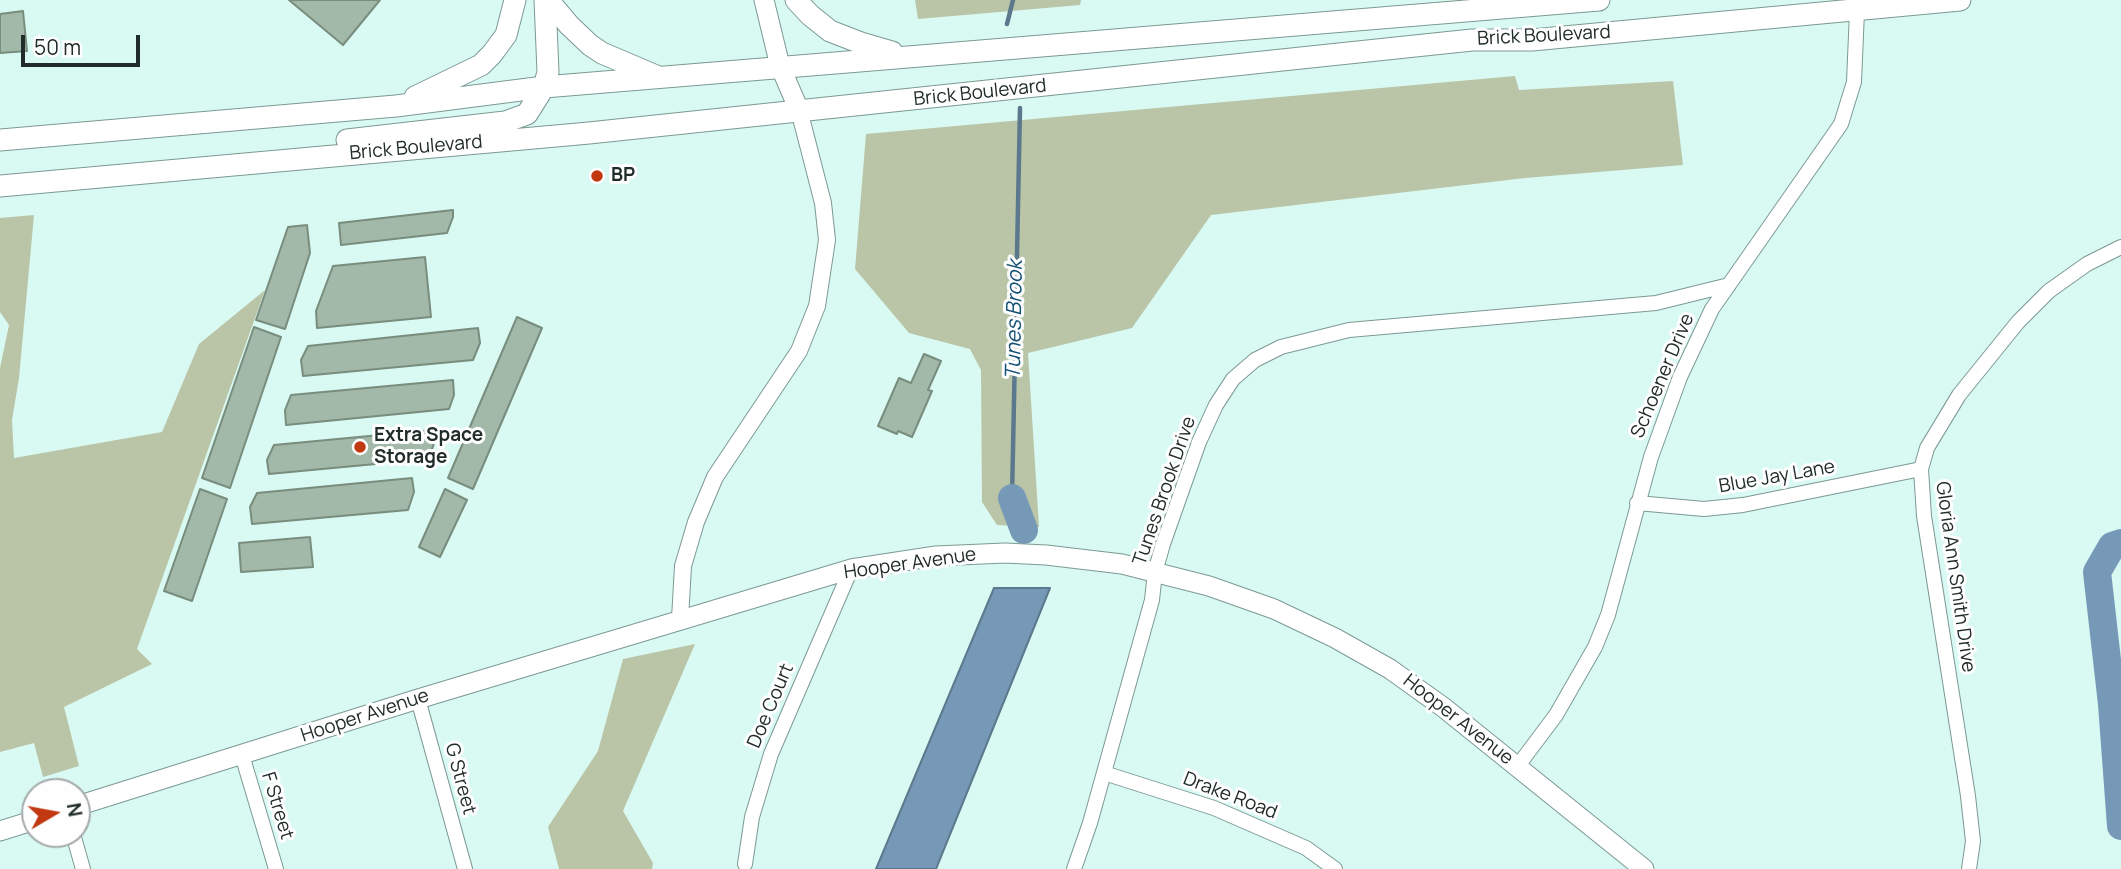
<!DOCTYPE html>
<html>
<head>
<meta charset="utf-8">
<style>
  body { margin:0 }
  #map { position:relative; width:2121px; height:869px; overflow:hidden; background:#d9f9f3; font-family:Manrope,sans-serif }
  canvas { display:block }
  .north { position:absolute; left:21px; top:778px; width:70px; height:70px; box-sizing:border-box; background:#fefefe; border:2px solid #a5aaa9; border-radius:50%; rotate:80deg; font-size:19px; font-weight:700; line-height:28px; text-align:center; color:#202c2a }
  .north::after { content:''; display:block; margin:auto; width:24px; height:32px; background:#c13811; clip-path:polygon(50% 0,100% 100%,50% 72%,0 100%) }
  .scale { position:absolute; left:21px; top:35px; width:119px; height:32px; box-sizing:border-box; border:4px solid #202c2a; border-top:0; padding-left:9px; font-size:21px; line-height:24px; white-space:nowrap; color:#202c2a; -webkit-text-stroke:5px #fefefe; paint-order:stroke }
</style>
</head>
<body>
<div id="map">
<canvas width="2121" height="869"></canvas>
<div class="north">N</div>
<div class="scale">50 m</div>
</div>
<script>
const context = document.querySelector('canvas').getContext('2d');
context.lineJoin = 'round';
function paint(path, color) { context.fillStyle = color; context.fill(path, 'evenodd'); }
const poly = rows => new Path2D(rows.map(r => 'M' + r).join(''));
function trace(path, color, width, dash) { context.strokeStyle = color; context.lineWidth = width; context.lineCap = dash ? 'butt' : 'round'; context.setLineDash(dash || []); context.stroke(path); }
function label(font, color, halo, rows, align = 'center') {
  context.font = font + ' Manrope,sans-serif'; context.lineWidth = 6; context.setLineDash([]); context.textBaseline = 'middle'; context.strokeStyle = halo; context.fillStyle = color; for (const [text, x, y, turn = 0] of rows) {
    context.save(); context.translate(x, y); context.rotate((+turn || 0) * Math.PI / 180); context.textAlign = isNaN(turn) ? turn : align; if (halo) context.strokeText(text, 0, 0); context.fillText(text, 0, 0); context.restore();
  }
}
paint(poly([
  [915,0,1081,0,1080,5,918,19],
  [1515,76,1519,90,1673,81,1683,165,1525,178,1211,215,1132,328,1028,353,1039,527,997,525,982,502,981,370,970,349,909,333,855,269,866,134],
  [34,215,19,378,12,420,14,458,162,432,199,344,265,290,137,649,152,664,64,707,79,766,43,777,34,743,0,752,0,368,9,325,0,312,0,218],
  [695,644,623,811,653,863,652,869,559,869,548,827,598,751,623,659]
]), '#bac5a8');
const water = poly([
  [994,588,1050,588,936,869,876,869,994,588]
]);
paint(water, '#7599b6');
trace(water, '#5c788c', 2);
trace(poly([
  [1007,24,1013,0],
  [1012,498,1020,108]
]), '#5c788c', 4.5);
trace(poly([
  [1012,498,1024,530],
  [2121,543,2112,546,2097,572,2112,704,2121,826]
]), '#7599b6', 28);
const building = poly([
  [289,0,380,0,343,45,289,0],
  [23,11,27,51,0,53,0,14,23,11],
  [453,210,453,217,447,233,341,245,339,223,453,210],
  [307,225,310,253,285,329,256,320,288,227,307,225],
  [425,257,431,317,317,328,316,311,333,266,425,257],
  [517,317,542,328,473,489,448,478,517,317],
  [254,327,281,337,230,488,202,478,254,327],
  [478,328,480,343,473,360,303,376,301,360,308,346,478,328],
  [924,354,941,361,928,390,932,391,912,437,898,431,897,434,878,426,899,378,911,383,924,354],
  [453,380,454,395,449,409,286,425,285,410,291,395,453,380],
  [433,430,434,443,429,459,269,474,267,460,274,445,433,430],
  [412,478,414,492,408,510,252,524,250,507,257,493,412,478],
  [200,489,227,499,192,601,164,591,200,489],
  [445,489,467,500,440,557,419,547,445,489],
  [310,537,313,567,241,572,239,543,310,537]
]);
paint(building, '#a2b8a8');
trace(building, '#788d7d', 2);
const minor = poly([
  [1637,503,1704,509,1743,505,1921,469],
  [418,699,465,869],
  [242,755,276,869],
  [1517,767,1556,715,1595,647,1608,615,1651,457,1680,377,1712,309,1841,124,1854,82,1857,11],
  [1104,773,1214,808,1306,848,1335,869],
  [73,834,83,869],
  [745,864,752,817,771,754,851,569],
  [1074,869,1090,823,1152,600,1155,572,1163,544,1199,442,1216,405,1233,379,1255,360,1281,347,1349,330,1656,303,1729,285],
  [1969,869,1973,841,1968,796,1924,516,1921,469,1927,448,1959,395,2018,322,2049,291,2087,264,2121,247]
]);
const tertiary = poly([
  [680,619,683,566,696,522,715,477,799,351,817,306,827,240,823,203,799,110]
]);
const secondary = poly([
  [764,0,780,66,799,110],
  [77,806,418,699,851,569,936,556,1005,553,1046,555,1122,564,1209,586,1274,609,1335,638,1390,669,1443,707,1644,869],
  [0,831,35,820]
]);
const primary = poly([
  [548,0,569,25,590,45,602,53,656,76],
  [796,0,810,15,830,31,861,43,892,52],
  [415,97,481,65,492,54,506,35,515,0],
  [0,140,396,106,544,87,1599,0],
  [347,140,505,122,527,114,544,87,548,72,545,0],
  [0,186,589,133,1472,40,1532,40,1960,0]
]);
trace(minor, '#7c9994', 16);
trace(tertiary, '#7c9994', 18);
trace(secondary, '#7c9994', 21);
trace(primary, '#7c9994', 23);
trace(minor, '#fff', 14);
trace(tertiary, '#fff', 16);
trace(secondary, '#fff', 19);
trace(primary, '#fff', 21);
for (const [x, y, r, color] of [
  [597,176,7,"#c13811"],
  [360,447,7,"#c13811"]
]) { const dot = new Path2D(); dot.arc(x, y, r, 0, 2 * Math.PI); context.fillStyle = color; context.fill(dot); trace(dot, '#fefefe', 2.5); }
label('19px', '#202c2a', '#fefefe', [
  ["Brick Boulevard",1544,36,-3],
  ["Brick Boulevard",980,93,-6],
  ["Brick Boulevard",416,148,-5],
  ["Schoener Drive",1663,376,-67],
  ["Blue Jay Lane",1777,477,-10],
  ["Tunes Brook Drive",1165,491,-71],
  ["Hooper Avenue",910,564,-8],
  ["Gloria Ann Smith Drive",1955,577,82],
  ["Doe Court",771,706,-67],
  ["Hooper Avenue",365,716,-18],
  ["Hooper Avenue",1458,720,38],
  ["G Street",460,779,75],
  ["Drake Road",1230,796,21],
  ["F Street",277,806,73]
]);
label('bold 19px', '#202c2a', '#fefefe', [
  ["BP",611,176],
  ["Extra Space",374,436],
  ["Storage",374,458]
], 'left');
label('italic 21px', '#135077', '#fefefe', [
  ["Tunes Brook",1015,320,-89]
]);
</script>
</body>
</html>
